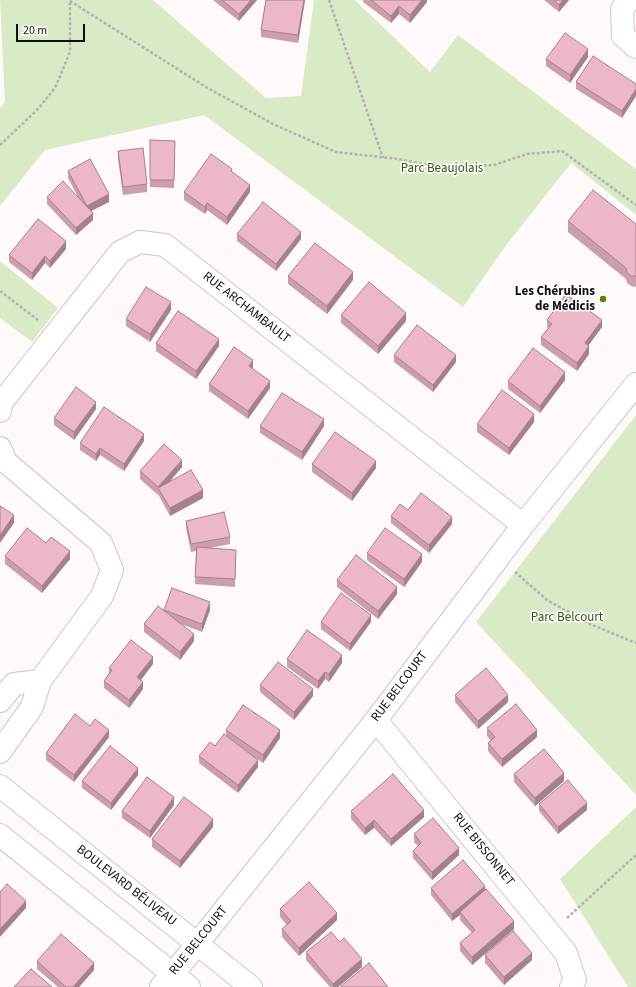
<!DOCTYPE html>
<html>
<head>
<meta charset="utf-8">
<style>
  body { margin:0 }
  #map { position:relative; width:636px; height:987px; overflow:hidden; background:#fff9fa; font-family:"Source Sans 3",sans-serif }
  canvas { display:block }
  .scale { position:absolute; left:16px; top:24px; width:69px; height:18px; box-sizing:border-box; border:2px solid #100e0e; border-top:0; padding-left:5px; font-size:12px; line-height:14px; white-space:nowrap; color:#100e0e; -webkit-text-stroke:3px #fff; paint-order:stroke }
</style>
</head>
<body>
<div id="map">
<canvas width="636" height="987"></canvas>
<div class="scale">20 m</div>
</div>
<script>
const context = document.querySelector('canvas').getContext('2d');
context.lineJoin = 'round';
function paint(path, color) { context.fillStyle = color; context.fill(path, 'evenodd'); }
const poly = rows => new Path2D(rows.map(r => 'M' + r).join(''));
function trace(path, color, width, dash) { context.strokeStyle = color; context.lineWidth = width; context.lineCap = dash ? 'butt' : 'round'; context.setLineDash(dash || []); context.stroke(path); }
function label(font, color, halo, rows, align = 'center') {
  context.font = font + ' "Source Sans 3",sans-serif'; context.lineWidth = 3; context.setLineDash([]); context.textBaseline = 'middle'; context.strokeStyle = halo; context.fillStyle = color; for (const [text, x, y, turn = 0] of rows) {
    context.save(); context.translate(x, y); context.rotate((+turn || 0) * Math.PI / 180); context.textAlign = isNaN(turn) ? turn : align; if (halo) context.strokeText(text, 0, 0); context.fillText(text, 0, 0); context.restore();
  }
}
paint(poly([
  [0,0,153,0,266,98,301,96,314,0,355,0,430,72,458,35,636,169,636,215,571,163,504,248,463,307,204,115,45,150,0,206,0,108,5,101],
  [0,261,58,308,32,342,0,318],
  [636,415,636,795,476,622],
  [636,807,636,987,628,987,560,879]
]), '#d8ebc6');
const minor = poly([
  [629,0,622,9,623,36,636,47],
  [0,411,2,402,120,252,140,242,165,245,523,525],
  [0,448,6,462,101,543,112,570,102,596,40,681,32,707,0,752],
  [0,701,14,684,40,681],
  [376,720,566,953,575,980,571,987],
  [161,987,173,974,376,720,523,525,636,384]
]);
const tertiary = poly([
  [0,786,251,987],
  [0,835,189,987]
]);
trace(minor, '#cdc6c8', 24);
trace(tertiary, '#cdc6c8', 24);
trace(poly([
  [329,0,383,158],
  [70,1,206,87,273,124,336,152,398,159,428,165,456,166,494,165,527,154,562,151,636,205],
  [0,145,38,109,55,88,70,52,70,0],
  [0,291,38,320],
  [515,572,547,600,590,624,636,643],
  [567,918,636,855]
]), '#b6b2b2', 2.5, [3, 2]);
trace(minor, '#fff', 22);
trace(tertiary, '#fff', 22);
paint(poly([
  [213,0,257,0,239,21],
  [266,0,305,0,298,43,261,37,261,30],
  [363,0,427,0,427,2,410,23,399,14,391,23,363,2],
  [544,0,569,0,559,12],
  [588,57,570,83,546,66,546,59],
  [576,82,636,84,622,118,576,89],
  [150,140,175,141,174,188,150,187],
  [118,151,147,184,147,192,123,195,118,159],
  [68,171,109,202,91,211,93,220,76,235,47,204,47,197,78,197,68,178],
  [232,172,250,192,227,225,207,210,205,214,184,200,184,192],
  [568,221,636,224,636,287,631,286,627,283,626,279,568,232],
  [237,234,301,239,276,271,237,241],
  [66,249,50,268,45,263,32,280,9,262,9,255],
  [288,276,353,280,327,314,288,284],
  [171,310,150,342,126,326,126,319],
  [341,315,406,321,378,354,341,323],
  [547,320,602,327,588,346,589,354,577,371,541,345,541,337,548,328,547,327],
  [156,343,219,346,196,379,156,351],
  [394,355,456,362,433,392,394,362],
  [253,368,252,369,270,388,248,419,209,391,209,384],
  [565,380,540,413,508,389,508,381],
  [96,409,74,440,54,425,54,418],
  [534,422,509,455,477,432,477,424],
  [260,426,324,426,302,460,260,433],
  [144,441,124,471,100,455,96,461,80,450,80,443],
  [312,464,376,468,352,501,312,472],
  [182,467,170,481,203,498,170,516,158,494,158,495,140,479,140,471],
  [408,510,452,524,429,553,391,523,391,516],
  [186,521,230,537,230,544,210,548,236,557,235,587,195,584,196,551,191,552,186,528],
  [367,553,422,562,404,587,367,560],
  [5,556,70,559,42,593,5,564],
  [337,580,397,594,378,619,337,587],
  [172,588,210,610,202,632,181,624,194,641,180,660,144,632,144,624,164,610],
  [321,622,371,622,350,651,321,629],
  [287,659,342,663,329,682,325,679,318,689,287,667],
  [153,664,141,680,143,689,129,708,104,688,104,681,109,673,109,668],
  [260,685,313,696,294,720,260,692],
  [455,695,508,702,478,729,455,702],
  [90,726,109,737,74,782,46,760,46,753],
  [487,728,537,737,502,767,488,751,488,743,491,741,487,736],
  [226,730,280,738,263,763,244,750,258,767,238,793,199,763,199,756,215,746,226,736],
  [514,774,564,781,535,806,514,782],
  [138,775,111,810,82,788,82,781],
  [539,804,587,810,558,834,539,811],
  [174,805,150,838,122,818,122,811],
  [351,811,424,817,391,846,374,828,365,835,351,819],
  [213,827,180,868,152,847,152,839],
  [414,834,459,855,432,880,413,858,413,851,418,846,414,842],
  [431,888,485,890,514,929,472,965,460,951,460,943,472,933,460,920,460,915,452,921,431,895],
  [280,909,337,920,299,956,282,937,282,929,287,925,280,917],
  [340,942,362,967,338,987,330,987,306,960,306,952],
  [485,955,532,960,504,985,485,963],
  [37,961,94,970,79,987,58,987,37,969]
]), '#cb9ea9');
paint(poly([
  [251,0,257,0,239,21,239,14],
  [304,0,305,0,298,43,298,35],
  [422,0,427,0,427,2,410,23,410,15],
  [563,0,569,0,559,12,559,5],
  [399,6,399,14,391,23,391,16],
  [588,49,588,57,570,83,570,75],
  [636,89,636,96,622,118,622,111],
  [250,185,250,192,227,225,227,217],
  [109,194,109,202,87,213,87,206],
  [207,203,207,210,205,214,205,207],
  [93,213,93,220,76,235,76,228],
  [301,232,301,239,276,271,276,264],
  [66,241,66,249,50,268,50,261],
  [45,256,45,263,32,280,32,273],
  [353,272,353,280,327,314,327,306],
  [171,302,171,310,150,342,150,334],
  [406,313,406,321,378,354,378,346],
  [602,320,602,327,585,350,585,343],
  [219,339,219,346,196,379,196,371],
  [589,346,589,354,577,371,577,363],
  [456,355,456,362,433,392,433,385],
  [253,360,253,368,249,374,249,366],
  [565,372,565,380,540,413,540,406],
  [270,381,270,388,248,419,248,411],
  [96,402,96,409,74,440,74,432],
  [534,414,534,422,509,455,509,448],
  [324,419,324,426,302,460,302,452],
  [144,434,144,441,124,471,124,464],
  [100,448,100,455,96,461,96,454],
  [182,460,182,467,161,492,158,488,158,495,158,487],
  [376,461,376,468,352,501,352,493],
  [203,490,203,498,170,516,170,508],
  [14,515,14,523,0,543,0,535],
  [452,517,452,524,429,553,429,545],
  [70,551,70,559,42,593,42,586],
  [422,554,422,562,404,587,404,579],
  [397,587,397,594,378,619,378,611],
  [210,602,210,610,202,632,202,624],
  [371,615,371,622,350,651,350,644],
  [194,634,194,641,180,660,180,652],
  [342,655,342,663,329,682,329,674],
  [153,657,153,664,137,685,137,677],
  [325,672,325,679,318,689,318,681],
  [143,682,143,689,129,708,129,700],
  [313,689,313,696,294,720,294,712],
  [508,695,508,702,478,729,478,721],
  [109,730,109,737,74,782,74,775],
  [280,730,280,738,263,763,263,755],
  [537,730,537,737,502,767,502,759],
  [258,760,258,767,238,793,238,785],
  [138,768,138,775,111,810,111,803],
  [564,773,564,781,535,806,535,798],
  [174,797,174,805,150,838,150,831],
  [587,803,587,810,558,834,558,827],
  [424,810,424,817,391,846,391,839],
  [213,819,213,827,180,868,180,861],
  [374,820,374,828,365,835,365,828],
  [459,848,459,855,432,880,432,872],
  [485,886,485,893,460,912,460,915,452,921,452,914],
  [26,901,26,908,0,937,0,929],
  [337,913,337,920,299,956,299,948],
  [514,921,514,929,472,965,472,957],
  [532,953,532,960,504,985,504,977],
  [362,959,362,967,338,987,333,987,333,984],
  [94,963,94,970,79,987,73,987]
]), '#a5818a');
const building = poly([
  [222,0,251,0,239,14,222,0],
  [266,0,304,0,298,35,261,30,266,0],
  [371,0,422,0,410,15,399,6,391,16,371,0],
  [554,0,563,0,559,5,554,0],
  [565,33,588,49,570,75,546,59,565,33],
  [593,56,636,84,636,89,622,111,576,82,593,56],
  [150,140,175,141,174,180,150,180,150,140],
  [143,148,147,184,123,187,118,151,143,148],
  [211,154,232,169,231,171,250,185,227,217,207,203,205,207,184,192,211,154],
  [90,159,109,194,87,206,68,171,90,159],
  [63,181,93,213,76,228,47,197,63,181],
  [593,190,636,224,636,276,631,276,627,272,626,268,568,221,593,190],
  [263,202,301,232,276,264,237,234,263,202],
  [38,219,66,241,50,261,45,256,32,273,9,255,38,219],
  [315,243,353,272,327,306,288,276,315,243],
  [369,282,406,313,378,346,341,315,369,282],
  [146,287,171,302,150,334,126,319,146,287],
  [566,294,602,320,585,343,589,346,577,363,541,337,552,324,547,320,566,294],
  [178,311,219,339,196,371,156,343,178,311],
  [417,325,456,355,433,385,394,355,417,325],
  [234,347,253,360,249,366,270,381,248,411,209,384,234,347],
  [533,348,565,372,540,406,508,381,533,348],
  [76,387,96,402,74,432,54,418,76,387],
  [502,390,534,414,509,448,477,424,502,390],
  [282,393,324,419,302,452,260,426,282,393],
  [104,407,144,434,124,464,100,448,96,454,80,443,104,407],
  [335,432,376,461,352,493,312,464,335,432],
  [164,444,182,460,158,487,140,471,164,444],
  [191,470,203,490,170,508,158,488,191,470],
  [421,493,452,517,429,545,391,516,400,504,408,510,421,493],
  [0,506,14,515,0,535,0,506],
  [224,512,230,537,191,544,186,521,224,512],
  [27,528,46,543,51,537,70,551,42,586,5,556,27,528],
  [385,528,422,554,404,579,367,553,385,528],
  [197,547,236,550,235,579,195,577,197,547],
  [356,555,397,587,378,611,337,580,356,555],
  [172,588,210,602,202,624,164,610,172,588],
  [341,593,371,615,350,644,321,622,341,593],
  [158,606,194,634,180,652,144,624,158,606],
  [307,630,342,655,329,674,325,672,318,681,287,659,307,630],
  [131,640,153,657,137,677,143,682,129,700,104,681,112,670,109,668,131,640],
  [278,662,313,689,294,712,260,685,278,662],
  [486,668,508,695,478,721,455,695,486,668],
  [516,704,537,730,502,759,488,743,495,737,487,728,516,704],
  [243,705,280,730,263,755,226,730,243,705],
  [75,714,90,726,95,719,109,730,74,775,46,753,75,714],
  [224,734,258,760,238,785,199,756,210,742,215,746,224,734],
  [110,746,138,768,111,803,82,781,110,746],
  [544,749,564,773,535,798,514,774,544,749],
  [393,774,424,810,391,839,374,820,365,828,351,811,393,774],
  [147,777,174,797,150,831,122,811,147,777],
  [568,780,587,803,558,827,539,804,568,780],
  [184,797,213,819,180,861,152,839,184,797],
  [433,818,459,848,432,872,413,851,421,843,414,834,433,818],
  [463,860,485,886,452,914,431,888,463,860],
  [309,882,337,913,299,948,282,929,291,921,280,909,309,882],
  [7,884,26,901,0,929,0,892,7,884],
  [486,889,514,921,472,957,460,943,475,930,460,912,486,889],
  [513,931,532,953,504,977,485,955,513,931],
  [331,932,340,942,344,938,362,959,333,984,306,952,331,932],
  [61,934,94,963,73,987,66,987,37,961,61,934],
  [369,963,388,987,341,987,341,986,369,963],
  [31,969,52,987,14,987,31,969]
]);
paint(building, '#ecb8c5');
trace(building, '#a5818a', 1);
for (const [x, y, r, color] of [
  [603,299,4,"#57820b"]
]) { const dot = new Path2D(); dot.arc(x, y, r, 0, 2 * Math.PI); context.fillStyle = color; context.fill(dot); trace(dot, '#fff', 1.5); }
label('13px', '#395215', '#fff', [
  ["Parc Beaujolais",442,169],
  ["Parc Belcourt",567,618]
]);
label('bold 13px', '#100e0e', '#fff', [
  ["Les Chérubins",595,292],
  ["de Médicis",595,307]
], 'right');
label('13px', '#100e0e', '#fff', [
  ["RUE ARCHAMBAULT",246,308,38],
  ["RUE BELCOURT",400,687,-53],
  ["RUE BISSONNET",483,850,51],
  ["BOULEVARD BÉLIVEAU",126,886,38],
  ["RUE BELCOURT",199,941,-51]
]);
</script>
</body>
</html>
